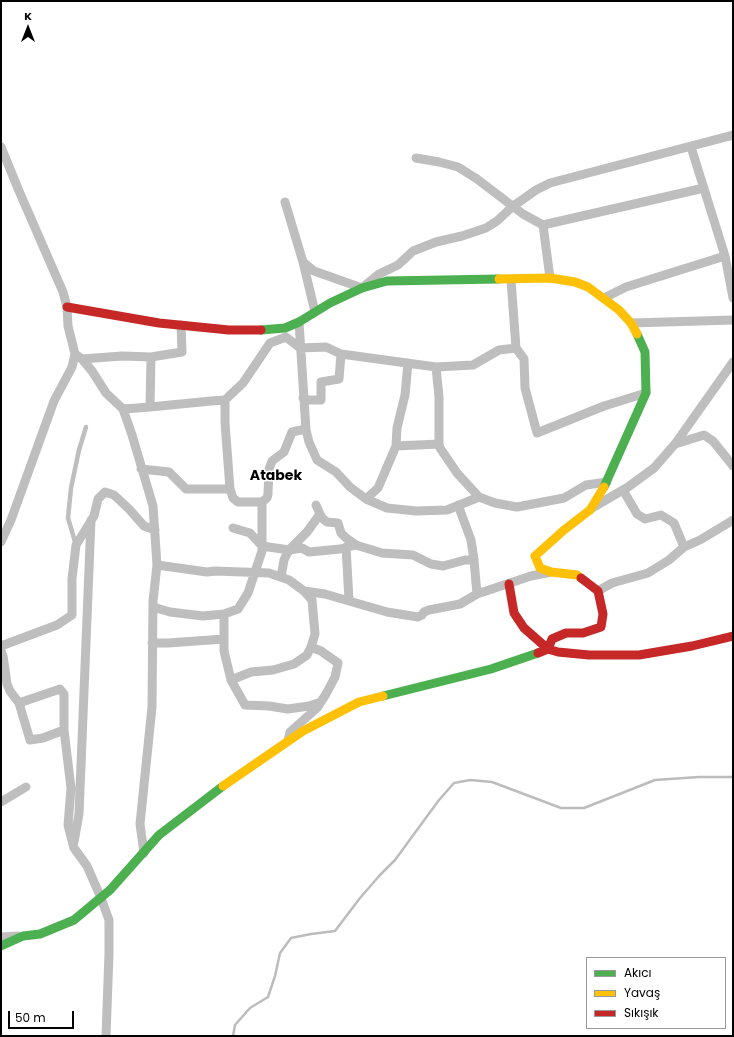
<!DOCTYPE html>
<html>
<head>
<meta charset="utf-8">
<style>
  body { margin:0 }
  #map { position:relative; width:734px; height:1037px; overflow:hidden; background:#fff; font-family:Poppins,sans-serif }
  canvas { display:block }
  .frame { position:absolute; inset:0; border:2px solid #000; pointer-events:none }
  .legend { position:absolute; left:586px; top:957px; width:140px; height:72px; box-sizing:border-box; background:#fff; border:1px solid #999; margin:0; padding:5px 7px; list-style:none; font-size:12px; color:#000 }
  .legend li { display:flex; align-items:center; gap:8px; height:20px }
  .legend b { width:20px; border:1px solid #999 }
  .north { position:absolute; left:8px; top:8px; width:40px; height:40px; -webkit-text-stroke:3px #fff; paint-order:stroke; rotate:0deg; font-size:11px; font-weight:700; line-height:16px; text-align:center; color:#000 }
  .north::after { content:''; display:block; margin:auto; width:14px; height:18px; background:#000; clip-path:polygon(50% 0,100% 100%,50% 72%,0 100%) }
  .scale { position:absolute; left:8px; top:1011px; width:66px; height:18px; box-sizing:border-box; border:2px solid #000; border-top:0; padding-left:5px; font-size:12px; line-height:14px; white-space:nowrap; color:#000; -webkit-text-stroke:3px #fff; paint-order:stroke }
</style>
</head>
<body>
<div id="map">
<canvas width="734" height="1037"></canvas>
<div class="frame"></div>
<ul class="legend">
<li><b style="height:5px;background:#4caf50"></b>Akıcı</li>
<li><b style="height:5px;background:#ffc107"></b>Yavaş</li>
<li><b style="height:5px;background:#c62828"></b>Sıkışık</li>
</ul>
<div class="north">K</div>
<div class="scale">50 m</div>
</div>
<script>
const context = document.querySelector('canvas').getContext('2d');
context.lineJoin = 'round';
const poly = rows => new Path2D(rows.map(r => 'M' + r).join(''));
function trace(path, color, width, dash) { context.strokeStyle = color; context.lineWidth = width; context.lineCap = dash ? 'butt' : 'round'; context.setLineDash(dash || []); context.stroke(path); }
function label(font, color, halo, rows, align = 'center') {
  context.font = font + ' Poppins,sans-serif'; context.lineWidth = 3; context.setLineDash([]); context.textBaseline = 'middle'; context.strokeStyle = halo; context.fillStyle = color; for (const [text, x, y, turn = 0] of rows) {
    context.save(); context.translate(x, y); context.rotate((+turn || 0) * Math.PI / 180); context.textAlign = isNaN(turn) ? turn : align; if (halo) context.strokeText(text, 0, 0); context.fillText(text, 0, 0); context.restore();
  }
}
trace(poly([
  [233,1036,235,1025,250,1008,268,997,275,976,280,953,291,938,311,934,335,931,360,898,380,875,395,860,439,800,454,783,470,780,492,782,561,808,584,808,655,780,699,777,733,777]
]), '#bcbcbc', 2.5);
trace(poly([
  [76,545,68,518,71,488,79,450,86,427]
]), '#bebebe', 4.5);
trace(poly([
  [1,147,19,191,63,292,67,307,68,326,75,354,82,359,92,371,106,393,123,409,150,407,211,401,225,400,243,383,270,343,286,337,300,348,326,347,341,354,436,367,473,365,499,350,516,348],
  [691,147,725,256,733,298],
  [416,158,439,162,458,167,477,179,523,214,543,225,704,188],
  [285,202,303,262,314,271,362,288,379,274,398,265,413,251,436,242,462,236,486,228,497,221,512,207,536,190,550,183,733,135],
  [543,225,550,278],
  [303,262,315,312],
  [511,280,516,348,524,359,525,388,537,433,604,406,646,393],
  [604,298,626,287,725,256],
  [299,322,306,430,309,442,317,460,336,472,350,487,366,499,387,508,416,511,447,510,479,497],
  [631,323,733,320],
  [82,359,122,356,151,357,182,352,181,325],
  [436,367,439,397,439,444,440,448,457,473,479,497,495,503,517,507,564,498,586,485,607,482],
  [303,398,309,400,321,400,321,382,339,379,341,354],
  [150,407,151,357],
  [123,409,132,435,153,506,157,565,153,601,152,707,140,824,144,853],
  [675,444,704,435,713,441,733,466],
  [396,446,439,444],
  [141,469,169,472,186,489,230,489,225,423,225,400],
  [230,489,233,498,238,502,262,502,267,498,268,494,269,469,272,461,284,452,292,432,306,429],
  [623,490,637,514,645,519,661,515,674,523,684,547],
  [366,499,378,488,396,446,397,428,405,395,408,363],
  [458,505,471,540,474,560],
  [592,508,628,487,654,468,675,444,733,362],
  [320,514,322,518,327,522,338,523,341,533,346,538,356,545,382,553,413,555,431,564,443,566,465,560,474,560,477,594],
  [233,528,250,533,262,546,289,550,302,548,309,552,340,549,356,545],
  [1,542,11,520,54,401,72,367,75,354],
  [346,547,349,600],
  [157,565,207,572,215,571,269,573,289,580,304,591,325,594,387,612,418,617,422,615,424,612,429,610,460,604,477,594,531,576,551,572],
  [281,577,284,560,289,550,307,532,320,514,316,505],
  [598,591,612,583,648,573,669,560,684,547,700,540,733,520],
  [153,607,170,612,203,616,224,614,238,609,248,593,262,551,262,502],
  [224,614,224,651,231,680,245,705,269,706,288,709,309,706,321,702],
  [152,643,168,643,224,639],
  [1,646,57,625,72,615,72,579,76,545,94,516,98,499,105,492,114,495,129,509,144,526,155,530],
  [1,651,3,656,7,684,10,691,19,703,60,689,64,694,64,730,71,788,68,825,74,848,87,866,101,898,109,920,109,954,106,1036],
  [231,680,251,672,273,670,294,664,307,655,311,647],
  [19,703,30,740,43,738,64,730],
  [288,741,290,732,317,708,326,694,335,677,338,663,321,651,311,647,315,634,312,600,304,591],
  [1,802,26,787],
  [74,842,79,814,91,520],
  [1,937,18,936]
]), '#bebebe', 9);
trace(poly([
  [261,330,285,328,299,322,330,303,362,288,387,281,499,279],
  [604,487,646,393,645,352,637,334],
  [383,696,491,669,538,653],
  [1,946,23,936,40,934,74,920,110,890,159,835,223,786]
]), '#4caf50', 9);
trace(poly([
  [499,279,550,278,575,282,588,287,619,310,631,323,637,334],
  [581,578,577,575,551,572,540,568,535,556,564,530,590,510,604,487],
  [223,786,303,731,359,702,383,696]
]), '#ffc107', 9);
trace(poly([
  [67,307,159,323,229,330,261,330],
  [509,584,514,613,524,628,548,649,552,639,566,633,583,633,601,627,603,614,598,591,581,578],
  [538,653,548,649,558,652,589,655,639,655,692,646,733,636]
]), '#c62828', 9);
label('bold 14px', '#000', '#fff', [
  ["Atabek",276,476]
]);
</script>
</body>
</html>
